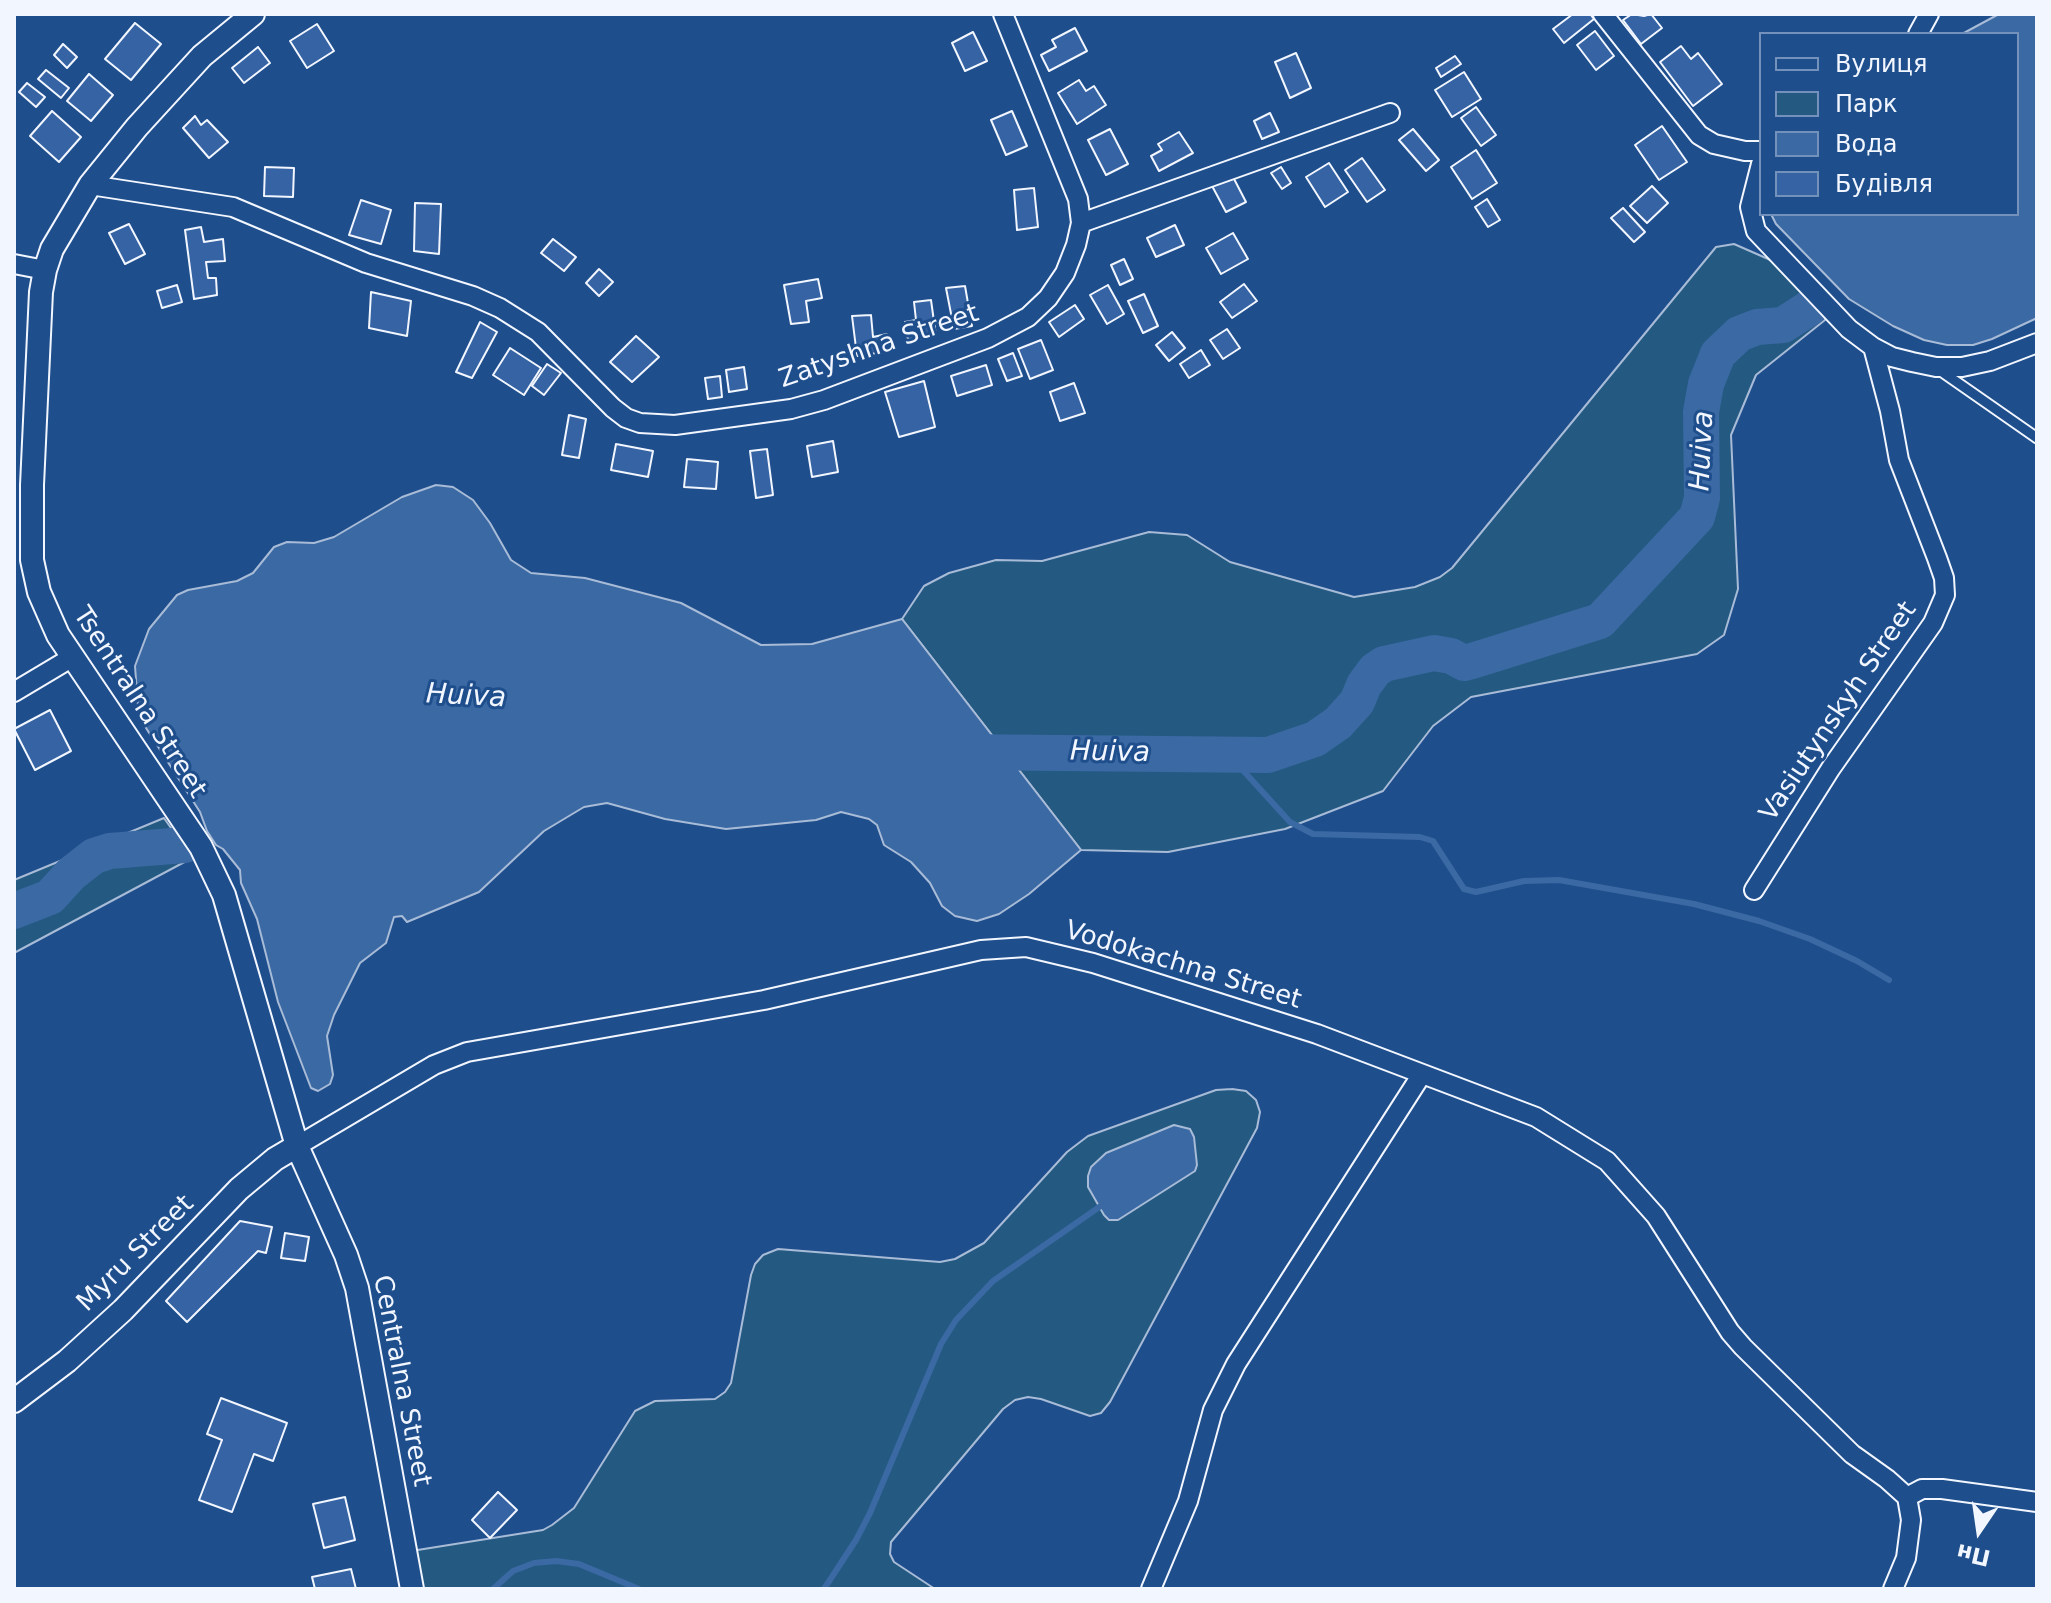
<!DOCTYPE html>
<html>
<head>
<meta charset="utf-8">
<style>
  body { margin:0 }
  #map { position:relative; width:2051px; height:1603px; overflow:hidden; background:#1f4e8c; font-family:"DejaVu Sans",sans-serif }
  canvas { display:block }
  .frame { position:absolute; inset:0; border:16px solid #f2f6ff; pointer-events:none }
  .legend { position:absolute; left:1759px; top:32px; width:260px; height:184px; box-sizing:border-box; background:#1f4e8c; border:2px solid #7391ba; margin:0; padding:10px 14px; list-style:none; font-size:24px; color:#f2f6ff }
  .legend li { display:flex; align-items:center; gap:16px; height:40px }
  .legend b { width:40px; border:2px solid #7391ba }
  .north { position:absolute; left:1939px; top:1491px; width:80px; height:80px; -webkit-text-stroke:6px #1f4e8c; paint-order:stroke; rotate:193deg; font-size:22px; font-weight:700; line-height:32px; text-align:center; color:#f2f6ff }
  .north::after { content:''; display:block; margin:auto; width:28px; height:36px; background:#f2f6ff; clip-path:polygon(50% 0,100% 100%,50% 72%,0 100%) }
</style>
</head>
<body>
<div id="map">
<canvas width="2051" height="1603"></canvas>
<div class="frame"></div>
<ul class="legend">
<li><b style="height:10px;background:#1f4e8c"></b>Вулиця</li>
<li><b style="height:22px;background:#245a82"></b>Парк</li>
<li><b style="height:22px;background:#3b69a3"></b>Вода</li>
<li><b style="height:22px;background:#3563a3"></b>Будівля</li>
</ul>
<div class="north">Пн</div>
</div>
<script>
const context = document.querySelector('canvas').getContext('2d');
context.lineJoin = 'round';
function paint(path, color) { context.fillStyle = color; context.fill(path, 'evenodd'); }
const poly = rows => new Path2D(rows.map(r => 'M' + r).join(''));
function trace(path, color, width, dash) { context.strokeStyle = color; context.lineWidth = width; context.lineCap = dash ? 'butt' : 'round'; context.setLineDash(dash || []); context.stroke(path); }
function label(font, color, halo, rows, align = 'center') {
  context.font = font + ' "DejaVu Sans",sans-serif'; context.lineWidth = 6; context.setLineDash([]); context.textBaseline = 'middle'; context.strokeStyle = halo; context.fillStyle = color; for (const [text, x, y, turn = 0] of rows) {
    context.save(); context.translate(x, y); context.rotate((+turn || 0) * Math.PI / 180); context.textAlign = isNaN(turn) ? turn : align; if (halo) context.strokeText(text, 0, 0); context.fillText(text, 0, 0); context.restore();
  }
}
const green = poly([
  [1734,244,1775,262,1825,314,1825,320,1756,375,1731,435,1738,589,1724,635,1697,654,1471,697,1433,726,1383,791,1285,829,1168,852,1081,850,902,619,924,586,949,573,996,560,1042,561,1149,532,1187,535,1230,562,1354,597,1415,587,1440,577,1452,568,1716,247,1734,244],
  [164,818,192,858,14,953,14,880,164,818],
  [1232,1089,1246,1091,1256,1100,1260,1112,1257,1128,1110,1402,1101,1413,1090,1416,1041,1399,1028,1397,1015,1400,1003,1409,891,1542,890,1554,894,1562,935,1589,412,1589,405,1552,543,1530,552,1525,574,1508,635,1411,655,1401,715,1399,725,1392,731,1383,751,1275,755,1264,763,1255,778,1249,940,1262,955,1259,984,1243,1067,1152,1088,1136,1216,1090,1232,1089]
]);
paint(green, '#245a82');
trace(green, '#a8bbd7', 2);
const water = poly([
  [1999,14,2037,14,2037,318,1992,339,1973,345,1947,345,1924,340,1893,326,1849,299,1776,224,1771,214,2017,214,2017,34,1962,34,1999,14],
  [436,485,453,487,473,500,490,523,511,560,531,573,585,578,681,603,761,645,812,644,902,619,1081,850,1029,894,999,914,977,921,955,916,942,906,930,883,911,862,884,845,877,825,869,819,841,812,816,820,726,829,665,819,607,803,584,807,544,831,479,892,407,922,402,916,394,917,386,943,360,963,334,1015,327,1036,333,1075,330,1084,318,1091,311,1088,278,1002,257,919,241,883,240,870,223,849,216,845,207,831,200,812,146,728,138,707,135,666,149,629,177,595,188,590,237,581,253,573,274,547,287,542,314,543,334,537,402,497,436,485],
  [1174,1125,1190,1129,1194,1137,1197,1165,1195,1171,1118,1220,1109,1220,1104,1215,1088,1187,1088,1176,1091,1167,1106,1153,1174,1125]
]);
paint(water, '#3b69a3');
trace(water, '#a8bbd7', 2);
trace(poly([
  [1229,755,1290,822,1313,834,1420,837,1433,841,1464,889,1476,892,1524,881,1559,880,1694,904,1759,921,1810,939,1857,961,1889,980],
  [493,1589,513,1571,534,1563,556,1561,579,1564,639,1589],
  [824,1589,856,1540,870,1513,941,1344,956,1320,993,1281,1105,1203]
]), '#3b69a3', 6);
trace(poly([
  [958,752,1268,755,1315,739,1338,723,1357,702,1364,685,1375,670,1384,664,1434,653,1451,656,1464,663,1472,661,1600,621,1697,517,1702,498,1701,412,1706,384,1718,354,1739,334,1757,327,1783,325,1811,307],
  [14,911,50,897,71,874,94,856,110,851,185,845]
]), '#3b69a3', 36);
const building = poly([
  [1573,14,1590,14,1594,19,1564,43,1553,29,1573,14],
  [1632,14,1644,16,1651,14,1662,28,1641,44,1623,20,1632,14],
  [135,23,161,44,131,80,105,59,135,23],
  [317,24,334,51,307,68,290,41,317,24],
  [1075,28,1087,51,1049,71,1041,55,1056,47,1052,40,1075,28],
  [1595,31,1614,56,1596,70,1577,45,1595,31],
  [973,32,987,61,965,71,952,43,973,32],
  [63,44,77,57,67,68,54,55,63,44],
  [1681,46,1691,59,1698,53,1722,84,1693,106,1660,62,1681,46],
  [258,47,270,63,244,83,232,68,258,47],
  [1296,53,1311,88,1290,98,1275,62,1296,53],
  [1455,56,1461,64,1441,77,1436,68,1455,56],
  [46,70,69,88,61,98,38,79,46,70],
  [1464,72,1481,99,1452,117,1435,90,1464,72],
  [89,74,113,95,91,121,67,101,89,74],
  [1079,80,1086,91,1094,86,1106,105,1077,124,1058,93,1079,80],
  [27,83,45,97,36,107,19,92,27,83],
  [1476,107,1496,135,1481,146,1461,118,1476,107],
  [52,111,81,137,59,162,30,136,52,111],
  [1012,111,1027,146,1006,155,991,120,1012,111],
  [1270,113,1279,132,1262,139,1254,121,1270,113],
  [195,116,201,125,207,120,228,142,209,158,183,128,195,116],
  [1662,126,1687,162,1659,180,1635,145,1662,126],
  [1110,129,1128,164,1106,175,1088,140,1110,129],
  [1413,129,1439,160,1426,171,1399,140,1413,129],
  [1179,132,1193,153,1159,171,1151,156,1162,150,1158,144,1179,132],
  [1476,150,1497,183,1472,199,1451,167,1476,150],
  [1362,158,1385,190,1367,202,1345,170,1362,158],
  [1329,163,1348,192,1325,207,1306,177,1329,163],
  [265,167,294,168,293,197,264,196,265,167],
  [1281,167,1291,183,1282,189,1271,173,1281,167],
  [1231,173,1246,202,1226,212,1211,184,1231,173],
  [1652,186,1668,203,1647,223,1630,206,1652,186],
  [1034,188,1038,227,1017,230,1014,190,1034,188],
  [1487,199,1500,220,1488,227,1475,207,1487,199],
  [361,200,391,210,381,244,349,235,361,200],
  [415,203,441,204,439,254,414,251,415,203],
  [1623,208,1645,232,1634,242,1611,218,1623,208],
  [129,224,145,254,125,264,109,233,129,224],
  [1175,225,1184,245,1156,257,1147,238,1175,225],
  [201,227,204,242,223,239,225,261,206,262,208,278,216,278,217,295,194,299,185,230,201,227],
  [1233,233,1248,259,1221,274,1206,248,1233,233],
  [553,239,576,257,564,271,541,253,553,239],
  [1124,259,1133,279,1120,285,1111,265,1124,259],
  [599,269,613,282,599,296,586,283,599,269],
  [818,279,822,298,806,301,809,322,791,324,784,285,818,279],
  [1244,284,1257,301,1232,318,1220,302,1244,284],
  [177,285,182,302,162,308,157,291,177,285],
  [1108,285,1124,314,1107,324,1090,295,1108,285],
  [965,286,972,326,954,329,946,288,965,286],
  [371,292,411,301,407,336,369,328,371,292],
  [1144,294,1158,326,1143,333,1128,301,1144,294],
  [931,300,936,336,908,340,905,322,916,320,914,302,931,300],
  [1075,305,1084,319,1059,337,1049,322,1075,305],
  [871,315,873,337,887,334,890,351,857,356,852,316,871,315],
  [480,322,497,332,472,378,456,372,480,322],
  [1227,329,1240,348,1223,359,1210,340,1227,329],
  [1172,332,1185,348,1169,361,1156,345,1172,332],
  [636,336,659,357,632,382,610,362,636,336],
  [1041,340,1053,370,1030,379,1018,349,1041,340],
  [510,348,541,368,524,395,493,375,510,348],
  [1201,350,1210,365,1189,378,1180,364,1201,350],
  [1013,353,1022,376,1007,381,998,359,1013,353],
  [547,364,561,373,544,395,532,386,547,364],
  [986,365,992,385,957,396,951,376,986,365],
  [744,367,747,389,729,392,726,370,744,367],
  [720,376,722,397,708,399,705,378,720,376],
  [924,381,935,427,899,437,885,392,924,381],
  [1074,383,1085,413,1060,421,1050,392,1074,383],
  [569,415,586,419,579,458,562,455,569,415],
  [833,441,838,472,812,477,807,446,833,441],
  [616,444,653,451,648,477,611,470,616,444],
  [767,449,773,495,756,498,750,451,767,449],
  [687,459,718,462,716,489,684,487,687,459],
  [50,710,71,751,35,770,14,729,50,710],
  [240,1221,272,1227,266,1253,258,1251,187,1322,166,1301,240,1221],
  [285,1233,309,1237,305,1261,281,1258,285,1233],
  [221,1398,287,1423,273,1461,254,1454,232,1512,199,1500,222,1440,207,1434,221,1398],
  [498,1492,517,1510,490,1538,472,1520,498,1492],
  [345,1497,355,1540,324,1548,313,1504,345,1497],
  [351,1569,356,1589,315,1589,312,1577,351,1569]
]);
paint(building, '#3563a3');
trace(building, '#f2f6ff', 2);
const service = poly([
  [1938,369,2037,438]
]);
const minor = poly([
  [1603,14,1699,135,1714,144,1745,151,1761,151],
  [1918,34,1929,14],
  [1761,164,1750,207,1756,231,1849,329,1873,347,1892,357,1912,362,1936,367,1962,367,1990,361,2037,343],
  [90,185,233,207,366,263,473,296,500,308,538,332,613,408,626,418,640,423,675,425,791,409,824,400,988,338,1028,317,1048,298,1065,273,1076,245,1081,223,1078,199,1003,14],
  [1081,223,1390,113],
  [14,264,45,270],
  [14,692,71,658],
  [1754,890,1831,768,1933,623,1945,595,1944,578,1937,558,1899,460,1890,411,1873,347],
  [297,1146,434,1065,467,1052,764,1000,981,950,1026,947,1093,963,1317,1034,1536,1117,1607,1161,1656,1216,1730,1332,1743,1347,1852,1454,1887,1479,1907,1497,1911,1520,1906,1558,1893,1589],
  [1907,1497,1922,1489,1942,1489,2037,1502],
  [1151,1589,1188,1501,1213,1410,1236,1364,1422,1074]
]);
const tertiary = poly([
  [253,14,202,56,137,127,90,185,52,249,45,270,41,292,32,485,32,560,39,592,58,635,201,847,224,895,297,1146,346,1255,357,1288,412,1589],
  [14,1401,67,1361,123,1310,239,1189,275,1159,297,1146]
]);
trace(service, '#f2f6ff', 13);
trace(minor, '#f2f6ff', 22);
trace(tertiary, '#f2f6ff', 26);
trace(service, '#1f4e8c', 9);
trace(minor, '#1f4e8c', 18);
trace(tertiary, '#1f4e8c', 22);
label('26px', '#f2f6ff', '#1f4e8c', [
  ["Zatyshna Street",879,347,-19],
  ["Tsentralna Street",139,703,57],
  ["Vasiutynskyh Street",1839,712,-56],
  ["Vodokachna Street",1183,966,17],
  ["Myru Street",136,1254,-45],
  ["Centralna Street",401,1381,79]
]);
label('italic 28px', '#f2f6ff', '#1f4e8c', [
  ["Huiva",1703,451,-87],
  ["Huiva",466,697,3],
  ["Huiva",1110,753,1]
]);
</script>
</body>
</html>
